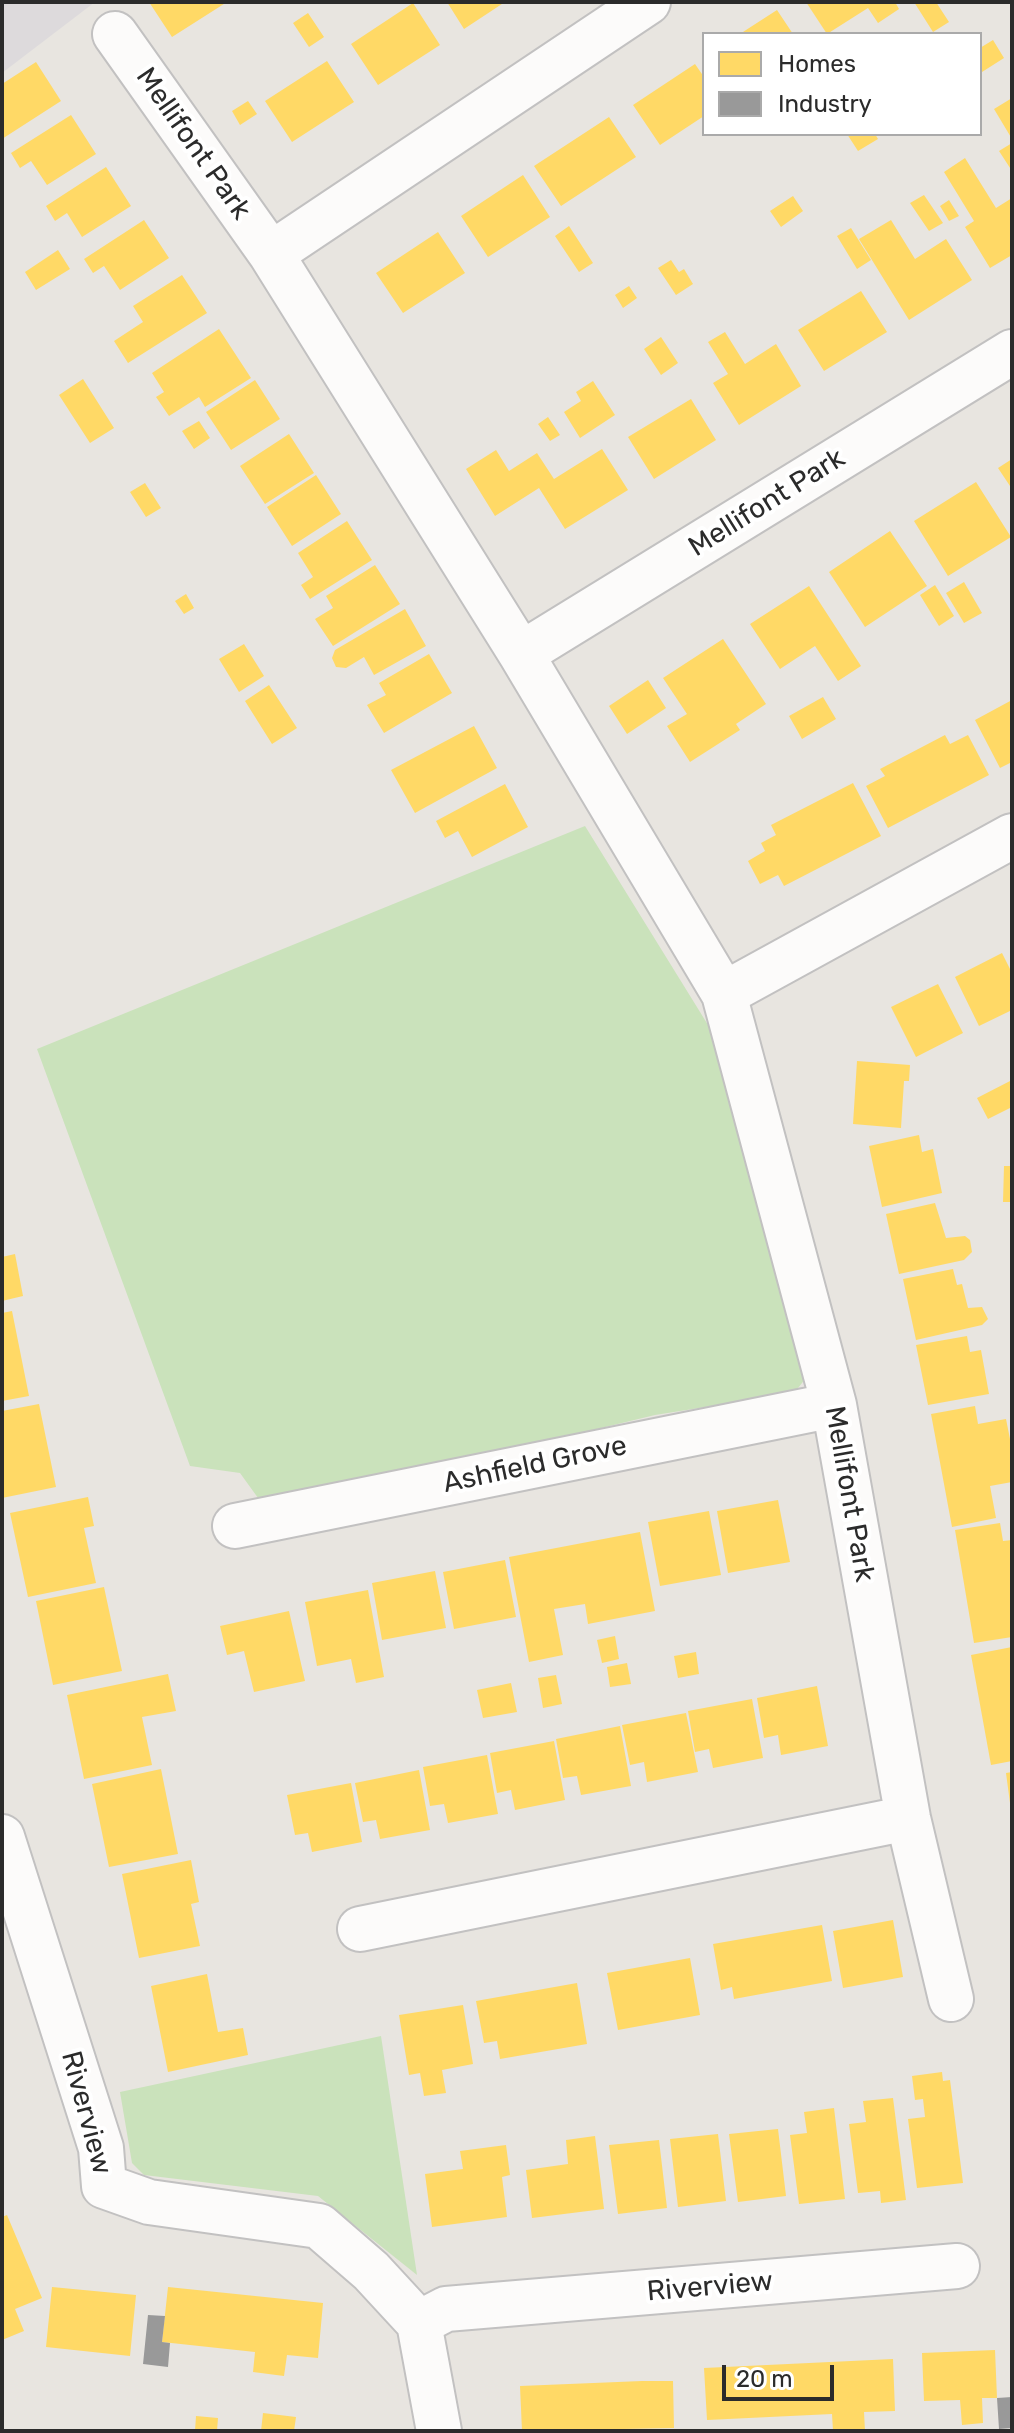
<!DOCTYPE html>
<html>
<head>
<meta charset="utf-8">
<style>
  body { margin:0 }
  #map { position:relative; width:1014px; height:2433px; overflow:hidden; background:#e8e5e0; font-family:Rubik,sans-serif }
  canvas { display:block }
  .frame { position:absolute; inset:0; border:4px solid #2b2b2b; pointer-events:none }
  .legend { position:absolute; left:702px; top:32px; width:280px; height:104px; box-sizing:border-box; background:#fff; border:2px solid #aaa; margin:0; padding:10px 14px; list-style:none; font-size:24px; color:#2b2b2b }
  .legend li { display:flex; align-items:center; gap:16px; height:40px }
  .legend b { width:40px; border:2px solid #aaa }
  .scale { position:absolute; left:722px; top:2365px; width:112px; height:36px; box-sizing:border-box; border:4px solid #2b2b2b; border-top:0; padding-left:10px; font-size:24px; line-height:28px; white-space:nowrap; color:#2b2b2b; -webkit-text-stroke:6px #fff; paint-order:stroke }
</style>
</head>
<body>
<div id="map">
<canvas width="1014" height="2433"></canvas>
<div class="frame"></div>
<ul class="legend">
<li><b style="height:22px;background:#ffd966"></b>Homes</li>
<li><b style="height:22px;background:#999"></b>Industry</li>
</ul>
<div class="scale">20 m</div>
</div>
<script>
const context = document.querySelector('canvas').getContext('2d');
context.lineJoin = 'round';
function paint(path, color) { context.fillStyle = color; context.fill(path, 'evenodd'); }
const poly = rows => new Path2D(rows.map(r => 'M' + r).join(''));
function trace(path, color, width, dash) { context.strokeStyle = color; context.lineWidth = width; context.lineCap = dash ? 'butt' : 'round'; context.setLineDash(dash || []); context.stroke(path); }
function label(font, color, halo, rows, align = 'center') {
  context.font = font + ' Rubik,sans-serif'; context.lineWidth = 8; context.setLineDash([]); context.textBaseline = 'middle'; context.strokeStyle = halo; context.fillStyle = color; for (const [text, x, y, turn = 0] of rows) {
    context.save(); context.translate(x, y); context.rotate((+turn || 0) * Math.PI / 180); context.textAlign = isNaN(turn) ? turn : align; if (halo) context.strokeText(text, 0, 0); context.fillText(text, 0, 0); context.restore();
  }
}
paint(poly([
  [2,2,95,2,2,73]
]), '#dddadc');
paint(poly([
  [585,826,726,1054,810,1373,794,1393,655,1415,266,1509,240,1473,190,1466,37,1049],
  [381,2036,417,2275,318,2196,144,2175,132,2163,120,2092]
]), '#cae2bb');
paint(poly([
  [149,2,227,2,172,37],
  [447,2,505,2,464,29],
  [806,2,895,2,899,9,878,23,868,8,827,34],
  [914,2,936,2,949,22,933,32],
  [413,3,440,45,378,85,351,44],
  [777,10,793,34,740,34,746,30],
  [308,13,324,37,309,47,293,23],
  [993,40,1004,58,982,72,980,48],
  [327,61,354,102,292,142,265,101],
  [36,62,61,101,2,139,2,84],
  [695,64,704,77,704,116,660,145,633,105],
  [1012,98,1012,139,994,109],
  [248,101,257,114,240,125,232,111],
  [71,115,96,154,47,185,31,161,20,168,11,153],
  [609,117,636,157,561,206,534,166],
  [847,134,875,134,878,139,858,151],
  [1012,143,1012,171,999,151],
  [965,158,996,208,1012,198,1012,255,990,268,965,227,974,221,944,172],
  [106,167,131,206,82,237,67,213,55,221,46,206],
  [523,175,550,217,488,257,461,216],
  [924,195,943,223,929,231,910,203],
  [793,196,803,211,781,227,770,211],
  [949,200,959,216,949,221,940,206],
  [144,220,169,258,120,290,104,266,93,273,84,259],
  [891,220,915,259,946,239,972,280,909,320,859,239],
  [569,226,593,263,579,272,555,236],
  [851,228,871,260,857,269,837,236],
  [438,232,465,273,403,313,376,273],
  [58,250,70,269,36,290,25,272],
  [671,260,679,272,684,269,693,284,676,295,658,268],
  [182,275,207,313,128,363,114,341,143,322,133,306],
  [629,286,637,298,623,308,615,295],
  [861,291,887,332,824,371,798,330],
  [219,329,251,378,205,407,199,397,169,416,156,397,164,392,152,373],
  [725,332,745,364,776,344,801,386,739,425,713,383,728,374,708,342],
  [661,337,678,363,661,375,644,349],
  [83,379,114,428,90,443,59,395],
  [255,380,280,419,231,450,206,412],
  [593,381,615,415,580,438,564,412,581,401,576,392],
  [691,399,716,440,654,479,628,437],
  [548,417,560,435,550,441,538,424],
  [199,421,210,438,194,449,182,431],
  [289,434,314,473,265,504,240,466],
  [602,449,628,490,565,529,539,488,495,516,466,469,496,450,509,471,537,453,554,479],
  [1012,459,1012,489,998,468],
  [316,475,341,514,292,546,267,507],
  [976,482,1011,537,948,576,914,521],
  [145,483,161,508,146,517,130,492],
  [347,521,372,560,310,599,301,585,313,577,298,553],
  [890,531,927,586,865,627,829,572],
  [375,565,400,604,333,646,315,619,333,608,326,596],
  [964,582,982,613,964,623,946,593],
  [935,585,954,616,939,626,920,595],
  [809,586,861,666,838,681,815,646,780,669,750,624],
  [186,594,194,608,184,614,175,601],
  [405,609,426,646,374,675,364,657,346,668,336,667,332,658,335,650],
  [723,639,766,704,736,724,740,730,690,762,667,726,687,714,663,678],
  [244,644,264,676,239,692,219,659],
  [429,654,452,693,384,733,367,705,386,695,379,683],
  [648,680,666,708,627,734,609,706],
  [269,685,297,728,272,744,245,701],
  [823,697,836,719,802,739,789,716],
  [1012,700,1012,762,1000,768,975,720],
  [474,726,497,768,415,813,391,770],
  [945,735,950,744,968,735,989,775,888,828,866,786,885,776,880,769],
  [853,783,881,836,784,886,778,875,760,884,748,861,765,851,761,843,776,835,771,825],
  [505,784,528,827,472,857,458,831,445,838,436,821],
  [1002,953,1012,973,1012,1010,979,1026,955,977],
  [938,984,963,1033,916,1057,891,1007],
  [857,1061,910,1065,909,1081,904,1081,901,1128,853,1124],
  [1012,1080,1012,1107,988,1119,977,1098],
  [919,1135,922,1152,933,1149,942,1193,882,1207,869,1146],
  [1004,1166,1012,1166,1012,1202,1003,1202],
  [935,1203,946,1238,965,1236,970,1240,972,1252,964,1260,899,1274,886,1214],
  [15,1254,23,1296,2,1301,2,1257],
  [953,1269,957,1285,962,1284,968,1308,982,1307,988,1319,982,1325,916,1340,903,1279],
  [12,1311,29,1396,2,1401,2,1313],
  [967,1336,970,1352,981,1350,989,1394,928,1405,916,1345],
  [39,1404,56,1487,2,1498,2,1411],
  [975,1406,978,1424,1006,1419,1012,1449,1012,1482,990,1486,996,1518,952,1527,931,1414],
  [88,1497,94,1526,84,1528,96,1583,28,1597,10,1513],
  [778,1500,790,1562,728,1573,717,1511],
  [709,1511,721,1575,660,1586,648,1522],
  [1000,1523,1003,1541,1012,1540,1012,1637,974,1643,955,1530],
  [640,1532,655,1611,588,1624,585,1604,554,1609,563,1655,529,1662,509,1557],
  [505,1560,516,1617,454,1629,443,1572],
  [435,1571,446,1628,382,1640,372,1583],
  [104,1587,122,1671,53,1685,36,1601],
  [368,1590,384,1677,356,1683,351,1659,317,1666,305,1602],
  [289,1611,305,1681,254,1692,244,1651,227,1655,220,1626],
  [615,1636,619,1659,602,1663,597,1640],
  [1012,1647,1012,1761,991,1765,971,1655],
  [696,1652,699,1674,678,1678,674,1656],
  [627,1663,631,1684,610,1687,607,1667],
  [168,1674,176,1711,142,1717,152,1765,84,1779,67,1695],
  [556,1675,562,1704,543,1708,538,1678],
  [511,1683,517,1712,483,1718,477,1690],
  [817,1686,828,1746,781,1755,778,1735,764,1738,757,1698],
  [752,1699,763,1758,713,1768,709,1749,695,1752,688,1711],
  [686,1713,698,1772,647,1782,644,1762,630,1765,622,1725],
  [620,1726,631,1786,581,1795,577,1776,563,1778,556,1739],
  [554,1741,565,1800,515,1810,511,1790,497,1793,490,1753],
  [487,1755,498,1814,448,1823,444,1804,430,1806,423,1767],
  [161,1769,178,1854,109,1867,92,1784],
  [419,1770,430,1830,380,1839,376,1820,363,1822,355,1783],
  [1012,1772,1012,1803,1010,1803,1006,1773],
  [351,1783,362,1842,312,1852,308,1833,295,1835,287,1795],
  [191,1860,199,1902,191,1904,200,1946,139,1958,122,1874],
  [893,1920,903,1977,843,1988,833,1931],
  [822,1925,832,1981,734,1999,732,1987,721,1990,713,1944],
  [690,1958,700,2015,618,2030,607,1973],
  [207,1974,218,2032,243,2028,248,2055,168,2072,151,1986],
  [577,1983,587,2044,500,2059,497,2041,484,2043,476,2001],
  [463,2005,473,2064,442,2070,446,2093,424,2096,420,2073,409,2075,399,2015],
  [942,2072,943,2081,950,2080,963,2183,917,2188,908,2119,925,2117,923,2099,915,2100,912,2076],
  [893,2098,906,2200,881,2203,880,2191,858,2193,849,2124,866,2122,863,2101],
  [834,2108,845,2199,799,2204,790,2135,807,2133,804,2112],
  [778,2129,786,2196,738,2202,729,2134],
  [718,2134,726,2201,678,2207,670,2139],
  [595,2136,604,2209,532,2218,526,2170,568,2164,566,2140],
  [659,2140,667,2208,618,2214,609,2145],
  [506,2145,510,2175,502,2177,507,2217,432,2227,425,2174,463,2169,460,2151],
  [7,2215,42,2298,15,2309,24,2331,2,2340,2,2217],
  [52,2287,136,2295,130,2356,46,2347],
  [168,2287,323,2303,318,2358,287,2355,284,2376,253,2372,255,2352,162,2342],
  [995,2350,997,2398,982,2398,983,2423,962,2425,960,2400,924,2401,922,2353],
  [893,2359,895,2411,864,2412,865,2431,833,2431,832,2414,707,2420,704,2368],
  [642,2381,673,2381,674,2428,522,2431,520,2386],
  [263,2413,296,2417,294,2431,261,2431],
  [196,2416,218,2418,217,2431,195,2431]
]), '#ffd966');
paint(poly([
  [148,2315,165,2316,162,2342,170,2343,168,2367,143,2364],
  [1012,2397,1012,2428,999,2429,997,2398]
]), '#999');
const minor = poly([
  [115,34,271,254,521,654,724,994,834,1405,908,1818,951,1999],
  [271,254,648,2],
  [521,654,1012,352],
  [724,994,1012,836],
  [235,1526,834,1405],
  [2,1837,101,2148,104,2186,149,2202,319,2226,371,2271,419,2323,439,2431],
  [360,1929,908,1818],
  [419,2323,446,2309,957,2266]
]);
trace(minor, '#c2c1c1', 48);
trace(minor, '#fcfbfa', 44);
label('28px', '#2b2b2b', '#fff', [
  ["Mellifont Park",193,144,55],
  ["Mellifont Park",767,503,-32],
  ["Ashfield Grove",535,1465,-12],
  ["Mellifont Park",849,1494,80],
  ["Riverview",86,2113,75],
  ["Riverview",710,2287,-5]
]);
</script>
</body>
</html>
